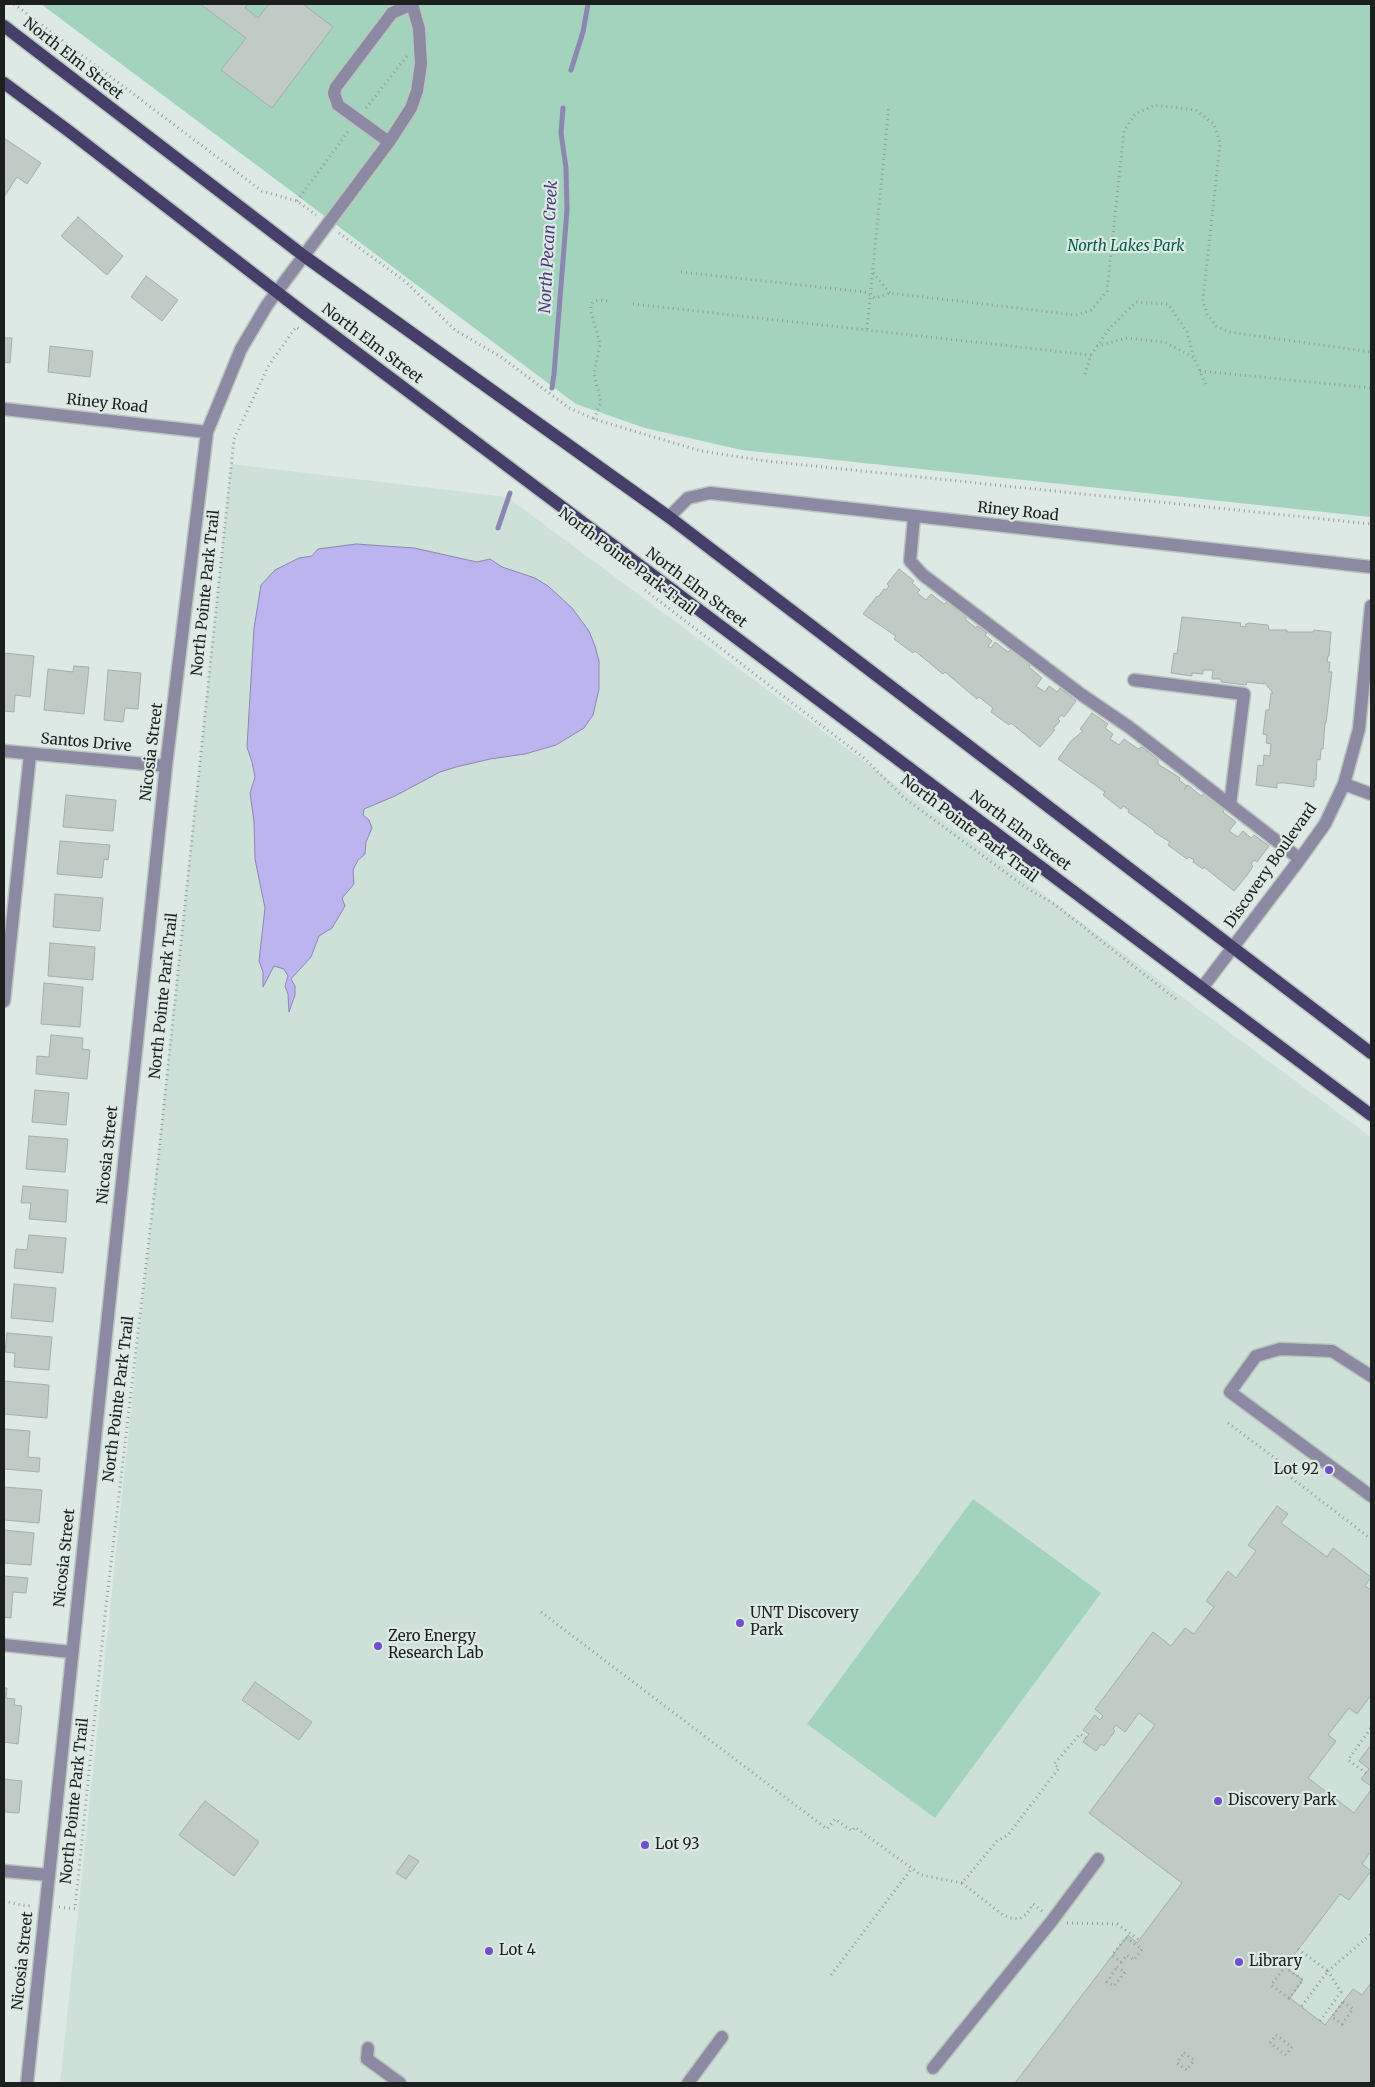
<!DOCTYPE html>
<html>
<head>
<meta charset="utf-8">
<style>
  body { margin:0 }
  #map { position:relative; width:1375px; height:2087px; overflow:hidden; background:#dde9e4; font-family:Merriweather,serif }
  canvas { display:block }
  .frame { position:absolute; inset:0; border:5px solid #1b1f1d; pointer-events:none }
</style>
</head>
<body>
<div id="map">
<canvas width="1375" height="2087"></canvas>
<div class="frame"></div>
</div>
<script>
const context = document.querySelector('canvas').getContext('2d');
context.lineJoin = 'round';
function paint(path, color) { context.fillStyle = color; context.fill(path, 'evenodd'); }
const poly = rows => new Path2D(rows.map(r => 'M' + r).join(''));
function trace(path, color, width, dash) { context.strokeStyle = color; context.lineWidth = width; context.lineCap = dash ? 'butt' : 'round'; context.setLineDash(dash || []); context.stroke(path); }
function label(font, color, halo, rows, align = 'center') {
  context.font = font + ' Merriweather,serif'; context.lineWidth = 4.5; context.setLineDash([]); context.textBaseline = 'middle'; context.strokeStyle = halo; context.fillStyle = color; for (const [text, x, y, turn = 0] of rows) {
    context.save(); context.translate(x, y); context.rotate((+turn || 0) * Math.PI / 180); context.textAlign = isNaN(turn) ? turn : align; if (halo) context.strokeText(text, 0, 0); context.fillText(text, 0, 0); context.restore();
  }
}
paint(poly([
  [231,464,507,497,1371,1137,1371,2083,60,2083]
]), '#cde1d8');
paint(poly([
  [41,4,1371,4,1371,517,742,450,645,428,576,404],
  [973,1499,1101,1593,935,1818,807,1724]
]), '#a3d2bd');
const water = poly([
  [356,544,414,548,477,562,490,559,502,567,535,578,548,586,572,608,589,631,595,646,599,661,599,689,593,715,584,728,556,745,525,754,490,759,456,767,440,772,395,796,364,809,363,815,369,820,372,828,366,842,365,854,358,860,353,870,354,884,342,898,345,906,332,928,319,936,311,957,291,979,295,986,295,995,289,1012,288,994,285,986,288,976,284,969,274,966,263,987,263,972,259,961,265,908,255,859,254,822,250,793,255,777,252,762,247,747,254,628,261,585,275,570,299,558,312,556,318,549,356,544]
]);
paint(water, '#bcb4ef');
trace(water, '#8c87b0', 1);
trace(poly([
  [571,70,583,32,588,4],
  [552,388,554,374,567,210,566,168,561,133,563,108],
  [498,528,510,493]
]), '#8c87b0', 5);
const building = poly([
  [200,4,248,4,245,8,258,18,269,4,303,4,333,27,272,108,221,70,246,38,200,4],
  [4,138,41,163,27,184,17,177,4,197,4,138],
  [78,217,123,256,107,275,61,236,78,217],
  [146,276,178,300,162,321,131,297,146,276],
  [4,338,12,338,10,363,4,362,4,338],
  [50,346,93,351,90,377,48,372,50,346],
  [899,569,914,581,912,583,920,590,917,593,926,600,931,594,944,604,948,601,966,614,967,616,965,619,976,628,977,626,987,633,985,635,992,641,988,646,991,648,995,642,1008,652,1011,649,1031,662,1029,667,1042,678,1036,686,1045,692,1049,686,1057,692,1060,688,1076,701,1064,717,1061,715,1058,719,1060,721,1053,729,1055,730,1040,747,1011,723,1009,725,991,712,993,708,979,697,977,699,945,672,943,674,915,651,913,653,894,639,896,636,863,614,877,596,878,597,884,589,886,590,889,586,887,584,899,569],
  [1182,617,1241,623,1240,626,1245,627,1246,624,1249,623,1268,625,1269,630,1287,630,1287,632,1313,632,1314,630,1331,632,1329,656,1328,656,1327,662,1330,662,1329,672,1332,672,1326,723,1325,723,1323,749,1321,749,1320,760,1317,759,1316,780,1314,780,1314,787,1285,783,1277,783,1277,788,1256,785,1258,765,1263,766,1264,755,1270,756,1271,744,1266,743,1267,735,1263,734,1266,710,1269,710,1271,693,1273,693,1264,682,1264,684,1247,682,1246,685,1221,682,1221,679,1212,679,1213,670,1203,670,1203,674,1192,673,1192,676,1171,673,1174,653,1177,654,1182,617],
  [4,653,34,656,30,697,15,695,14,712,4,711,4,653],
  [74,666,89,667,84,714,44,710,48,669,73,672,74,666],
  [108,670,141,673,138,709,125,708,123,722,104,720,108,670],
  [1092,713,1108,724,1105,728,1113,734,1110,739,1119,745,1124,739,1138,749,1142,747,1158,760,1158,764,1180,778,1179,780,1187,786,1184,790,1188,785,1201,796,1206,793,1225,808,1223,812,1236,822,1229,831,1238,837,1243,831,1251,838,1254,835,1269,846,1257,862,1254,860,1251,864,1253,866,1248,874,1234,891,1204,867,1203,869,1193,862,1194,860,1189,857,1187,859,1168,845,1170,842,1154,832,1155,831,1128,812,1129,810,1123,806,1121,809,1103,795,1105,792,1058,759,1071,741,1083,731,1080,729,1092,713],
  [66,795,116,800,113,831,63,827,66,795],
  [60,841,110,845,108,860,104,859,102,878,57,874,60,841],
  [55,894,103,898,100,931,53,927,55,894],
  [50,943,95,947,93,980,48,976,50,943],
  [44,983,83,987,80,1027,41,1024,44,983],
  [51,1035,83,1038,82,1049,90,1050,87,1079,36,1074,37,1056,49,1057,51,1035],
  [35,1090,69,1093,66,1125,32,1122,35,1090],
  [29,1136,68,1139,65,1172,26,1169,29,1136],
  [23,1186,68,1190,66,1222,29,1219,31,1203,21,1203,23,1186],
  [29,1235,66,1238,63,1273,14,1268,16,1249,27,1250,29,1235],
  [14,1284,56,1288,53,1322,11,1318,14,1284],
  [7,1333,52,1337,49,1370,14,1367,15,1353,5,1352,7,1333],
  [4,1381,49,1385,47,1418,4,1414,4,1381],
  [4,1429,30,1431,28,1457,40,1458,39,1472,4,1469,4,1429],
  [4,1487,42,1490,39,1523,4,1520,4,1487],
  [1277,1506,1288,1514,1281,1523,1327,1557,1333,1548,1371,1577,1365,1586,1371,1590,1371,1695,1357,1714,1349,1708,1328,1735,1336,1741,1308,1778,1354,1813,1371,1790,1371,1851,1362,1864,1371,1871,1349,1900,1340,1894,1285,1967,1303,1980,1290,1998,1325,2025,1353,1989,1362,1995,1371,1983,1371,2083,1015,2083,1128,1935,1137,1943,1182,1883,1089,1813,1155,1725,1139,1713,1125,1732,1116,1725,1113,1729,1115,1731,1104,1746,1101,1744,1096,1751,1083,1742,1089,1734,1083,1730,1095,1715,1100,1720,1103,1716,1095,1709,1153,1632,1171,1646,1185,1628,1194,1634,1214,1607,1206,1601,1228,1571,1236,1578,1256,1551,1248,1545,1277,1506],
  [4,1530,34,1533,31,1565,4,1563,4,1530],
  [4,1576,28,1578,26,1593,13,1592,11,1618,4,1617,4,1576],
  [255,1682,312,1722,299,1740,242,1700,255,1682],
  [4,1688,7,1688,6,1698,15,1699,14,1705,22,1706,18,1744,4,1742,4,1688],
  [1371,1745,1371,1786,1361,1779,1369,1769,1359,1761,1371,1745],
  [4,1779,22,1781,19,1813,4,1812,4,1779],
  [205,1801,259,1842,234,1876,179,1835,205,1801],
  [409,1855,419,1861,406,1879,396,1873,409,1855]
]);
paint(building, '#c0cbc6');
trace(building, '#a3afa9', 1);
const minor = poly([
  [4,409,207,432],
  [669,517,688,498,710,493,1371,567],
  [914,517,910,561,923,575,1082,695,1129,727,1300,859],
  [1134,680,1244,694,1230,805],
  [4,751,166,766],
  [1344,784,1371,794],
  [1202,988,1300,859,1325,824,1344,784,1359,729,1371,606],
  [4,1001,30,755],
  [1371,1376,1332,1351,1280,1349,1256,1356,1230,1392,1371,1496],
  [4,1645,71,1652],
  [4,1871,48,1875],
  [368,2048,367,2059,400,2083],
  [933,2068,1051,1922,1098,1859],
  [27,2083,166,766,207,432,241,349,267,305,389,142,411,108,417,91,421,64,419,29,412,4,392,13,336,87,334,93,338,105,389,142],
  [688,2083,722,2037]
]);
const major = poly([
  [4,26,304,256,669,517,1371,1053],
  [4,83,70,132,304,313,1371,1115]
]);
trace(minor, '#bac5c0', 15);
trace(major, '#bac5c0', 15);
trace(poly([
  [14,4,262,191,297,201,316,215],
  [366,108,407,56],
  [297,201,350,129],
  [339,233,406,282,455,330,501,357,569,408,594,419,647,435,701,451,766,461,1371,524],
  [681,272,865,292,875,298,890,293,1076,315,1091,310,1107,291,1124,131,1135,114,1155,105,1196,110,1214,124,1220,143,1203,300,1207,314,1216,326,1229,332,1371,352],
  [873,273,890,293],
  [633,304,1091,355],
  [867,329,889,105],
  [1097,346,1127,338,1164,342,1193,357],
  [1200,371,1371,388],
  [1085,374,1091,355,1109,329,1136,302,1168,304,1187,332,1194,358,1206,385],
  [594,419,601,402,594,374,600,344,591,312,591,306,593,302,599,300,609,301],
  [645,590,864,758,903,797,1028,889,1054,904,1177,1000],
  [1228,1423,1280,1462,1276,1466,1371,1539],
  [541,1612,827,1829,835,1819,852,1831,855,1827,921,1875,962,1883],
  [1366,1773,1348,1760,1371,1728],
  [4,1901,21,1905,32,1906],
  [59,1907,75,1909,106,1606,158,1162,234,439,269,365,296,327,299,329],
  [1042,1911,1033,1904,1027,1914,1019,1919,1011,1918,1003,1915,962,1883,997,1841,1008,1835,1059,1768,1054,1764,1080,1734,1086,1738],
  [1067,1923,1117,1924,1139,1940],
  [1126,1938,1142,1949,1134,1960,1127,1955,1121,1962,1112,1955,1126,1938],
  [1298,1949,1328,1971,1301,2007],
  [1117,1967,1125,1972,1114,1986,1107,1982,1117,1967],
  [1285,1967,1303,1980,1289,1998,1271,1985,1285,1967],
  [831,1975,912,1868],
  [1343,2002,1353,2009,1342,2024,1332,2017,1343,2002],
  [1320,2021,1341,1992,1328,1971,1371,1934],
  [1276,2035,1292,2047,1286,2055,1270,2043,1276,2035],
  [1184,2053,1194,2060,1187,2070,1177,2063,1184,2053]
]), '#929b97', 3, [1, 4]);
trace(minor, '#8c89a2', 12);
trace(major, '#453e68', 12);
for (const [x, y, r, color] of [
  [1329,1470,5,"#6f50c9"],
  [740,1623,5,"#6f50c9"],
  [378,1646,5,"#6f50c9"],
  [1218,1801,5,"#6f50c9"],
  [645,1845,5,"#6f50c9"],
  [489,1951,5,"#6f50c9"],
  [1239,1962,5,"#6f50c9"]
]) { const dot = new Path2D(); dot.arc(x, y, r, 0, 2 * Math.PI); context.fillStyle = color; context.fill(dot); trace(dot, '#dde9e4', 2); }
label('15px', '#1b1f1d', '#dde9e4', [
  ["North Elm Street",73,59,38],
  ["North Elm Street",372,344,37],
  ["Riney Road",107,404,6],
  ["Riney Road",1018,512,6],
  ["North Pointe Park Trail",627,562,37],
  ["North Elm Street",696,588,37],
  ["North Pointe Park Trail",206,593,-84],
  ["Santos Drive",86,743,5],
  ["Nicosia Street",152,752,-83],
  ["North Pointe Park Trail",969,829,37],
  ["North Elm Street",1020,831,37],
  ["Discovery Boulevard",1271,866,-55],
  ["North Pointe Park Trail",164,996,-84],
  ["Nicosia Street",108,1155,-84],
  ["North Pointe Park Trail",119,1399,-83],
  ["Nicosia Street",65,1558,-84],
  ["North Pointe Park Trail",75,1801,-84],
  ["Nicosia Street",23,1961,-84]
]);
label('italic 15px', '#006045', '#dde9e4', [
  ["North Lakes Park",1126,247]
]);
label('15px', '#1b1f1d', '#dde9e4', [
  ["Lot 92",1319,1470,"right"],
  ["UNT Discovery",750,1614],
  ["Park",750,1631],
  ["Zero Energy",388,1637],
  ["Research Lab",388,1654],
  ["Discovery Park",1228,1801],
  ["Lot 93",655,1845],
  ["Lot 4",499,1951],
  ["Library",1249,1962]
], 'left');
label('italic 16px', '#4a3a80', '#dde9e4', [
  ["North Pecan Creek",549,247,-87]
]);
</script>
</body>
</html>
